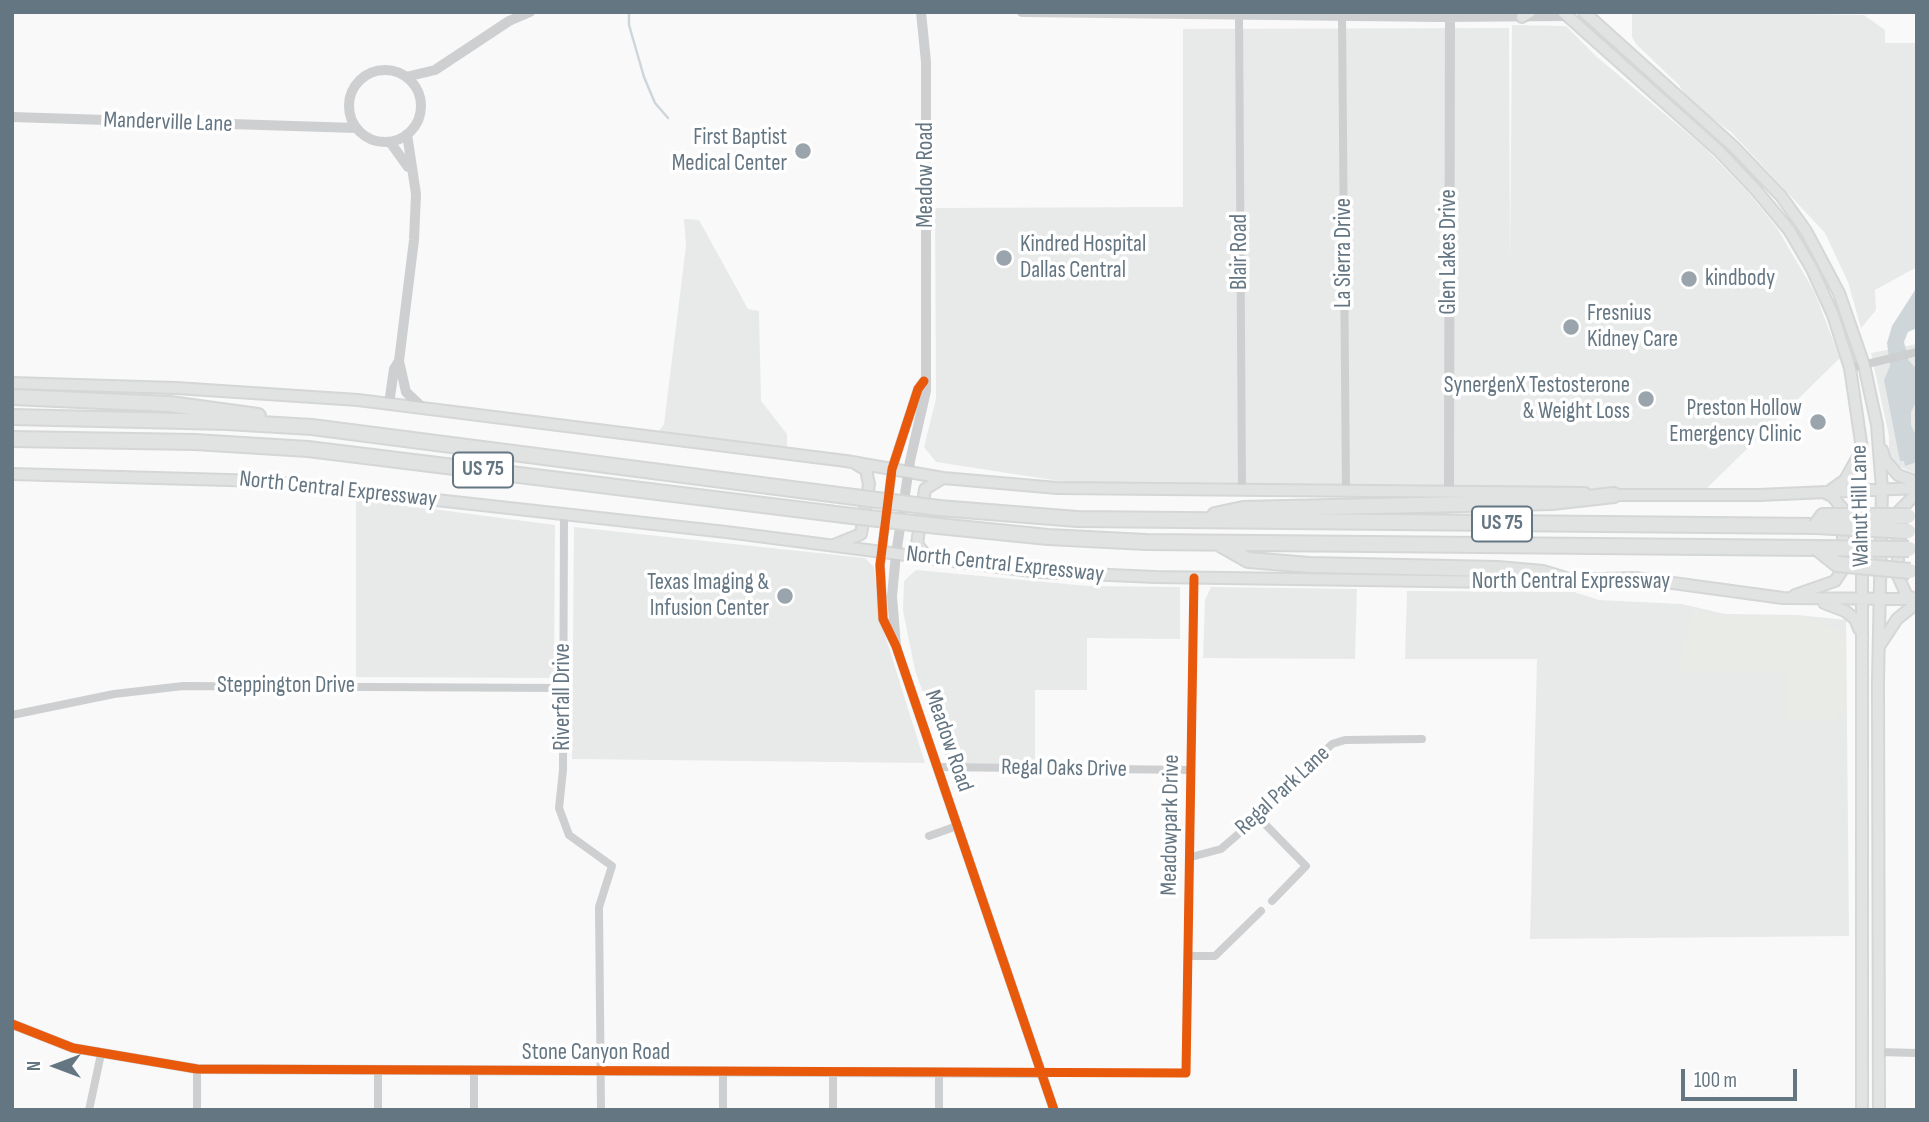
<!DOCTYPE html>
<html>
<head>
<meta charset="utf-8">
<style>
  body { margin:0 }
  #map { position:relative; width:1929px; height:1122px; overflow:hidden; background:#f9f9f9; font-family:"Sofia Sans Condensed",sans-serif }
  canvas { display:block }
  .frame { position:absolute; inset:0; border:14px solid #657683; pointer-events:none }
  .north { position:absolute; left:21px; top:1031px; width:70px; height:70px; -webkit-text-stroke:5px #fff; paint-order:stroke; rotate:270deg; font-size:19px; font-weight:700; line-height:28px; text-align:center; color:#657683 }
  .north::after { content:''; display:block; margin:auto; width:24px; height:32px; background:#657683; clip-path:polygon(50% 0,100% 100%,50% 72%,0 100%) }
  .scale { position:absolute; left:1681px; top:1069px; width:116px; height:32px; box-sizing:border-box; border:4px solid #657683; border-top:0; padding-left:9px; font-size:21px; line-height:24px; white-space:nowrap; color:#657683; -webkit-text-stroke:5px #fff; paint-order:stroke }
</style>
</head>
<body>
<div id="map">
<canvas width="1929" height="1122"></canvas>
<div class="frame"></div>
<div class="north">N</div>
<div class="scale">100 m</div>
</div>
<script>
const context = document.querySelector('canvas').getContext('2d');
context.lineJoin = 'round';
function paint(path, color) { context.fillStyle = color; context.fill(path, 'evenodd'); }
const poly = rows => new Path2D(rows.map(r => 'M' + r).join(''));
function trace(path, color, width, dash) { context.strokeStyle = color; context.lineWidth = width; context.lineCap = dash ? 'butt' : 'round'; context.setLineDash(dash || []); context.stroke(path); }
function label(font, color, halo, rows, align = 'center') {
  context.font = font + ' "Sofia Sans Condensed",sans-serif'; context.lineWidth = 7; context.setLineDash([]); context.textBaseline = 'middle'; context.strokeStyle = halo; context.fillStyle = color; for (const [text, x, y, turn = 0] of rows) {
    context.save(); context.translate(x, y); context.rotate((+turn || 0) * Math.PI / 180); context.textAlign = isNaN(turn) ? turn : align; if (halo) context.strokeText(text, 0, 0); context.fillText(text, 0, 0); context.restore();
  }
}
paint(poly([
  [1632,12,1864,15,1885,30,1885,43,1917,43,1917,267,1875,290,1876,310,1861,328,1848,282,1825,233,1731,132,1690,103,1679,85,1637,45,1632,37],
  [1512,25,1566,26,1597,57,1705,148,1747,191,1777,228,1814,291,1840,358,1705,490,1066,482,936,462,924,447,936,399,935,208,1183,207,1183,29,1509,28,1510,269],
  [684,219,699,220,748,309,759,311,761,401,787,434,787,449,659,431,664,424,686,246],
  [1917,344,1917,473,1913,473,1894,464,1889,455,1889,436,1871,353],
  [356,499,555,525,554,678,356,677],
  [574,527,865,558,874,567,879,616,925,763,572,759],
  [916,570,1088,586,1180,587,1180,639,1087,638,1087,690,1035,690,1035,764,948,764,915,670,903,611,904,581],
  [1211,587,1357,589,1355,659,1203,658,1205,600],
  [1407,591,1574,592,1599,600,1682,604,1725,614,1798,615,1846,620,1849,936,1530,939,1537,659,1405,659]
]), '#e8e9e9');
paint(poly([
  [1693,610,1725,617,1804,617,1839,630,1845,639,1844,719,1844,714,1836,714,1836,719,1788,719,1787,676,1784,673,1677,673]
]), '#e8ebe6');
paint(poly([
  [1917,287,1917,328,1908,332,1904,342,1909,361,1917,369,1917,400,1911,412,1911,425,1917,438,1917,462,1905,466,1904,461,1900,461,1884,380,1890,366,1887,343,1892,326]
]), '#ced6d9');
trace(poly([
  [629,12,629,25,644,77,655,103,668,118]
]), '#ced6d9', 2.5);
const secondary = poly([
  [1563,12,1718,150,1756,190,1789,230,1812,269,1833,315,1850,368,1862,449,1862,1110],
  [1584,12,1734,147,1781,196,1806,231,1839,293,1864,365,1877,425,1882,489,1878,681,1879,1110],
  [1522,17,1530,12],
  [12,383,176,388,358,400,846,461,943,478,1057,488,1585,493],
  [1882,450,1885,460,1898,475,1917,482],
  [12,474,264,481,726,532,1039,572,1156,577,1499,582,1636,578,1783,598,1917,599],
  [1831,490,1845,480,1859,455],
  [1608,495,1759,495,1917,488],
  [834,545,861,534,869,484,866,470,856,464],
  [928,558,917,544,925,489,943,478],
  [1795,595,1835,581,1843,569,1843,509,1832,496,1823,492],
  [1913,598,1907,596,1898,576,1898,512,1917,493],
  [1824,603,1845,611,1855,619,1859,629],
  [1880,645,1897,619,1917,603]
]);
const motorway = poly([
  [12,397,170,404,258,416],
  [12,417,227,422,312,427,854,497],
  [12,439,195,442,308,449,852,516],
  [939,508,1077,519,1816,526],
  [1215,515,1243,509,1552,502,1614,495],
  [938,526,1048,537,1146,542,1817,548],
  [1218,543,1248,560,1310,565,1498,569,1543,573,1566,580]
]);
trace(secondary, '#d5d6d7', 14);
trace(motorway, '#d5d6d6', 18);
trace(poly([
  [1239,15,1242,489],
  [1342,16,1346,491],
  [1850,368,1917,352],
  [564,515,563,770,559,808,569,835,612,866,599,907,601,1110],
  [12,715,114,694,183,686,563,688],
  [937,767,1191,770],
  [1258,817,1306,866,1272,901],
  [929,836,957,826],
  [1191,857,1221,849,1258,817,1332,744,1345,740,1422,739],
  [1189,956,1215,956,1261,911],
  [1879,1052,1917,1053],
  [378,1070,378,1110],
  [474,1071,474,1110],
  [1042,1073,1186,1073,1194,578],
  [89,1110,101,1054],
  [197,1110,197,1069],
  [723,1110,723,1073],
  [833,1110,833,1073],
  [939,1110,939,1073]
]), '#cecfd0', 8);
trace(poly([
  [1022,12,1440,17,1566,16],
  '349 106a36 36 0 1 1 72 0a36 36 0 1 1-72 0Z',
  [406,77,435,70,509,21,530,12],
  [12,117,356,128],
  [390,142,408,167],
  [399,361,406,392,423,408],
  [924,381,918,389,892,469,880,565,883,619,896,646,1054,1110],
  [389,404,394,369,399,361,414,240,416,194,407,134],
  [1449,491,1450,13],
  [896,646,892,596,896,554,910,461,926,391,926,62,921,12],
  [12,1024,73,1048,197,1069,1042,1073]
]), '#cecfd0', 10);
trace(secondary, '#e1e2e2', 10);
trace(motorway, '#e1e2e2', 14);
const motorwayBridge = poly([
  [854,497,939,508],
  [852,516,938,526],
  [1816,526,1823,516,1908,516],
  [1816,526,1908,531],
  [1817,548,1837,564,1910,571],
  [1817,548,1909,549]
]);
trace(motorwayBridge, '#d5d6d6', 18, []);
trace(motorwayBridge, '#e1e2e2', 14);
trace(poly([
  [924,381,918,389,892,469,880,565,883,619,896,646,1054,1110],
  [12,1024,73,1048,197,1069,1186,1073,1194,578]
]), '#e8590c', 9);
for (const [x, y, r, color] of [
  [803,151,9,"#99a4ac"],
  [1004,258,9,"#99a4ac"],
  [1689,279,9,"#99a4ac"],
  [1571,327,9,"#99a4ac"],
  [1646,399,9,"#99a4ac"],
  [1818,422,9,"#99a4ac"],
  [785,596,9,"#99a4ac"]
]) { const dot = new Path2D(); dot.arc(x, y, r, 0, 2 * Math.PI); context.fillStyle = color; context.fill(dot); trace(dot, '#fff', 2.5); }
for (const [x, y, w] of [
  [483,470,60],
  [1502,524,60]
]) { const box = new Path2D(); box.roundRect(x - w / 2, y - 17.5, w, 35, 5); context.fillStyle = '#fff'; context.fill(box); trace(box, '#657683', 2); }
label('bold 21px', '#657683', null, [
  ["US 75",483,470],
  ["US 75",1502,524]
]);
label('23px', '#657683', '#fff', [
  ["Manderville Lane",168,123,2],
  ["Meadow Road",926,175,-90],
  ["Blair Road",1240,252,-90],
  ["Glen Lakes Drive",1449,252,-90],
  ["La Sierra Drive",1344,253,-90],
  ["North Central Expressway",338,490,6],
  ["Walnut Hill Lane",1861,506,-91],
  ["North Central Expressway",1005,565,6],
  ["North Central Expressway",1571,582],
  ["Steppington Drive",286,686],
  ["Riverfall Drive",563,697,-90],
  ["Meadow Road",948,741,71],
  ["Regal Oaks Drive",1064,769,1],
  ["Regal Park Lane",1283,791,-43],
  ["Meadowpark Drive",1171,825,-89],
  ["Stone Canyon Road",596,1053]
]);
label('23px', '#657683', '#fff', [
  ["First Baptist",787,138],
  ["Medical Center",787,164],
  ["Kindred Hospital",1020,245,"left"],
  ["Dallas Central",1020,271,"left"],
  ["kindbody",1705,279,"left"],
  ["Fresnius",1587,314,"left"],
  ["Kidney Care",1587,340,"left"],
  ["SynergenX Testosterone",1630,386],
  ["& Weight Loss",1630,412],
  ["Preston Hollow",1802,409],
  ["Emergency Clinic",1802,435],
  ["Texas Imaging &",769,583],
  ["Infusion Center",769,609]
], 'right');
</script>
</body>
</html>
